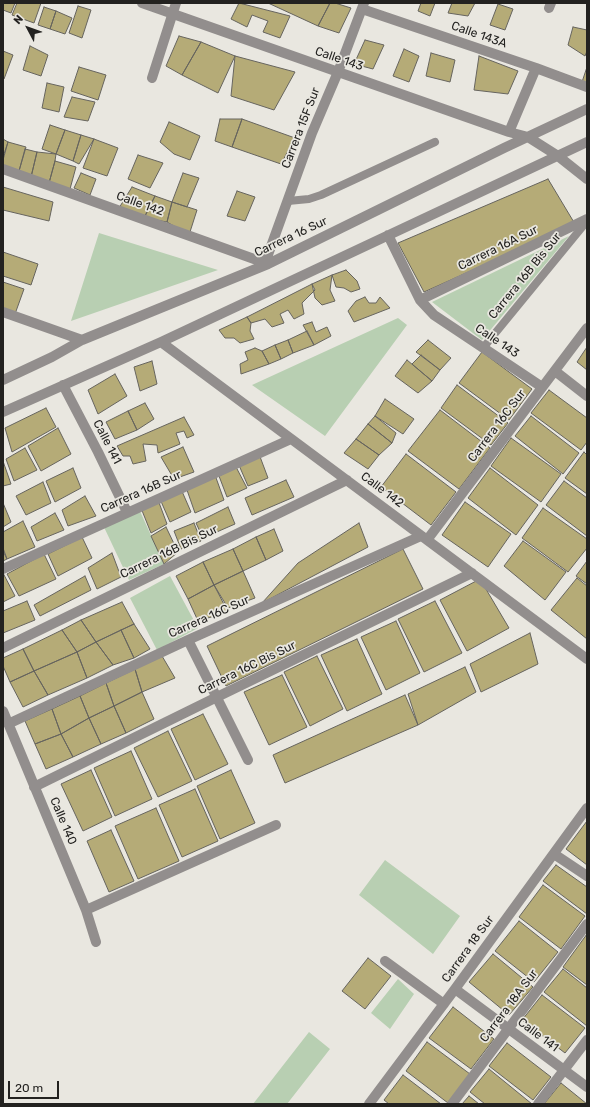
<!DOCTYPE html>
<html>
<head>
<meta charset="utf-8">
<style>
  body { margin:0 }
  #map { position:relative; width:590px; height:1107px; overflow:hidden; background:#e9e7e0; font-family:Rubik,sans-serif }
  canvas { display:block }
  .frame { position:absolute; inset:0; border:4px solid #232220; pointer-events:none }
  .north { position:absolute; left:8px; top:8px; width:40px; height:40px; -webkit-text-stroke:3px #e9e7e0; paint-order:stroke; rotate:311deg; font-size:11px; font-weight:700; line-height:16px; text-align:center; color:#232220 }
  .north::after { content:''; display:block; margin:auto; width:14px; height:18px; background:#232220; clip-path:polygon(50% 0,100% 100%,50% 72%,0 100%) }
  .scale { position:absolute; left:8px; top:1081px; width:51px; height:18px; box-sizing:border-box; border:2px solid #232220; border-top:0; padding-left:5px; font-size:12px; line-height:14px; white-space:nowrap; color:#232220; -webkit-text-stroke:3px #e9e7e0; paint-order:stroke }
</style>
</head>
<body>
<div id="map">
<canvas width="590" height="1107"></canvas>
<div class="frame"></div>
<div class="north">N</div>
<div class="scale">20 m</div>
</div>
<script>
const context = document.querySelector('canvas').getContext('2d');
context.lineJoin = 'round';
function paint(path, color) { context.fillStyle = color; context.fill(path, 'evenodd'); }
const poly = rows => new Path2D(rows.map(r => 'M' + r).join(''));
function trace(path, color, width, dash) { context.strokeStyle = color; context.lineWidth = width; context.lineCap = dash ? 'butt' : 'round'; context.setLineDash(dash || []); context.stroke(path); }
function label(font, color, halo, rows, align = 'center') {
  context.font = font + ' Rubik,sans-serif'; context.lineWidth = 3.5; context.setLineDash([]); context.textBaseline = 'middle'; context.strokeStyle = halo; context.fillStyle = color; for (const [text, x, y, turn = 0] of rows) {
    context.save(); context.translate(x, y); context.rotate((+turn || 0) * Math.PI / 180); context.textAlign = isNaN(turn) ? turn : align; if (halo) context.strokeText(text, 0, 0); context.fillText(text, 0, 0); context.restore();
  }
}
paint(poly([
  [99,233,218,270,71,321],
  [569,236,482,340,432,302],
  [398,318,407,325,325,436,252,385],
  [139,509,164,564,129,580,103,525],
  [170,576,198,628,157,650,130,598],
  [385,860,460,916,433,954,359,895],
  [398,979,414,994,390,1029,371,1013],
  [309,1032,330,1049,287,1104,253,1104]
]), '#b8cfb2');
const building = poly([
  [3,3,15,3,11,13,3,10,3,3],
  [17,3,41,3,34,23,12,15,17,3],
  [239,3,290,16,280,38,263,32,268,21,252,15,247,27,231,19,239,3],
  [268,3,330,3,318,26,268,3],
  [330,3,335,3,351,8,339,33,318,26,330,3],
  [421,3,435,3,430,16,418,11,421,3],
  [452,3,475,3,468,16,448,13,452,3],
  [498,4,513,9,505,30,490,25,498,4],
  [78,6,91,10,82,38,69,33,78,6],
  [44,7,56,11,50,29,38,25,44,7],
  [56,11,72,18,65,34,50,29,56,11],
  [573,27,587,30,587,51,585,56,568,45,573,27],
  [179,36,201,42,182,75,166,66,179,36],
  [365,40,384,45,373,69,354,64,365,40],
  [201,42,235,56,218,93,182,75,201,42],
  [30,46,48,55,41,76,23,70,30,46],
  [404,49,419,56,409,82,393,76,404,49],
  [3,51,13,55,4,79,3,79,3,51],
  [431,53,455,60,450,82,426,76,431,53],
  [235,56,295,72,274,110,231,96,235,56],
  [479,56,518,71,508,94,474,90,479,56],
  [79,67,106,75,98,100,71,91,79,67],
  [587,67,587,83,582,82,587,67],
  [47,83,64,87,59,112,42,108,47,83],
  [72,97,95,102,88,121,64,117,72,97],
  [220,119,242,119,232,147,215,141,220,119],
  [242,119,295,138,281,164,232,147,242,119],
  [169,122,200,136,190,160,174,154,160,142,169,122],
  [50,125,65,130,56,154,42,149,50,125],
  [65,130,81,135,73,161,56,154,65,130],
  [81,135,94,139,79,164,73,161,81,135],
  [3,139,8,142,3,157,3,139],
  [94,139,118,148,107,176,83,168,94,139],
  [8,142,26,147,19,171,3,166,3,160,8,142],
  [25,149,37,152,31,177,19,171,25,149],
  [37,152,56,154,55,161,49,183,31,177,37,152],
  [138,155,163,163,150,188,128,179,138,155],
  [55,161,76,167,70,189,49,183,55,161],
  [81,173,96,179,90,195,74,188,81,173],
  [183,173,199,178,187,207,172,202,183,173],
  [548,179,575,224,424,292,398,243,548,179],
  [3,187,53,202,49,221,3,210,3,187],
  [132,187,155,196,144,218,119,208,132,187],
  [237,191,255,197,245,221,227,216,237,191],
  [155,196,172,202,167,222,144,218,155,196],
  [172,202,197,210,189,235,167,222,172,202],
  [3,252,38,264,31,285,3,276,3,252],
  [346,270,357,281,360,289,351,292,344,288,336,287,332,275,346,270],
  [332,275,330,290,335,301,322,305,315,298,312,284,332,275],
  [3,282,24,289,15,314,3,311,3,282],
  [312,284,315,290,302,303,304,314,294,319,288,310,280,314,284,323,272,327,265,319,251,323,247,317,312,284],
  [365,297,369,303,376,303,380,297,390,308,354,322,348,311,356,301,365,297],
  [247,317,251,323,250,331,254,339,240,343,234,338,225,338,219,330,247,317],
  [312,322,316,332,327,327,331,336,314,345,303,325,312,322],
  [307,331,314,345,293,353,288,340,307,331],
  [288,340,293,353,281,359,275,345,288,340],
  [428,340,451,358,440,370,416,352,428,340],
  [275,345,281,359,269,364,262,351,275,345],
  [587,347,587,370,577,362,587,347],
  [255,348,262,351,269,364,241,374,240,364,248,360,245,352,255,348],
  [482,352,532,389,509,420,459,383,482,352],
  [421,355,440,370,432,381,412,364,421,355],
  [407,360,432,381,418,393,395,376,407,360],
  [152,361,157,384,140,391,134,367,152,361],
  [115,374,127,396,98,414,88,390,115,374],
  [457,385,508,423,491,445,441,408,457,385],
  [549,390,587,418,587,442,581,450,531,413,549,390],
  [385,399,414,419,403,434,375,416,385,399],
  [145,403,154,419,137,430,128,411,145,403],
  [46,408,56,427,12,452,5,428,46,408],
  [440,410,490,448,459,489,408,451,440,410],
  [128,411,137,430,115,439,106,422,128,411],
  [375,416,396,433,392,443,368,424,375,416],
  [531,416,579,453,563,474,515,436,531,416],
  [184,417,194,435,187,438,184,431,176,433,180,444,158,453,157,445,143,444,146,461,133,464,130,456,123,456,117,446,184,417],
  [368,424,392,443,379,455,356,439,368,424],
  [58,428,71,454,41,471,28,446,58,428],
  [511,438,561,474,541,502,491,466,511,438],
  [356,439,379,455,368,469,344,453,356,439],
  [183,447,194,472,174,479,161,457,183,447],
  [25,448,37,470,14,481,6,459,25,448],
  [584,452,587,455,587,494,565,478,584,452],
  [259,454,268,478,248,486,238,463,259,454],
  [406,454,456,492,431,525,381,487,406,454],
  [4,464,11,484,3,486,3,465,4,464],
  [236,467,247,488,227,497,219,476,236,467],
  [73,468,81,488,55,502,46,481,73,468],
  [490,468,538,505,516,535,468,498,490,468],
  [215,475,224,500,195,513,187,490,215,475],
  [286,480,294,497,252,515,245,498,286,480],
  [564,481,587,498,587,536,546,505,564,481],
  [43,482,51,503,26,515,16,496,43,482],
  [181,489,191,512,170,522,160,499,181,489],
  [85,496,96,516,68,526,62,510,85,496],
  [158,500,167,524,151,533,141,508,158,500],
  [465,502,511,534,488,567,442,535,465,502],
  [3,503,11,522,3,527,3,503],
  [228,507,235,524,203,538,196,523,228,507],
  [543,508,587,539,587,548,568,572,522,538,543,508],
  [55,513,64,530,37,541,31,527,55,513],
  [23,521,35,547,7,559,3,548,3,532,23,521],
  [194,523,201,541,181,549,174,531,194,523],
  [359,523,368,547,262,603,298,563,359,523],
  [166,527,178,552,164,564,151,536,166,527],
  [274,529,283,551,266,560,256,537,274,529],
  [82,537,92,558,58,576,48,554,82,537],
  [256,537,266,560,243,571,233,549,256,537],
  [523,541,566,572,545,600,504,566,523,541],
  [233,549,243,571,214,585,203,562,233,549],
  [403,549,423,589,226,686,207,646,403,549],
  [3,551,7,559,3,561,3,551],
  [112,553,121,577,97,589,88,568,112,553],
  [44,554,56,579,19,596,7,574,44,554],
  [587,561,587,584,576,576,587,561],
  [203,562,214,585,188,599,176,576,203,562],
  [243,571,255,598,228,608,214,585,243,571],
  [3,573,15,596,3,602,3,573],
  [85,576,91,590,40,616,34,605,85,576],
  [577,578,587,586,587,639,551,610,577,578],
  [480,579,509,628,467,651,440,600,480,579],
  [214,585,228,612,198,621,188,599,214,585],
  [27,601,35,620,3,633,3,611,27,601],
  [435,601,462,653,424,672,398,619,435,601],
  [122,602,134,624,96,642,81,620,122,602],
  [81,620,96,642,77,652,62,630,81,620],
  [396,621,420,673,386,690,361,637,396,621],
  [134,624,150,649,134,658,121,630,134,624],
  [62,630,77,652,34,671,23,649,62,630],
  [121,630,134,658,113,665,96,642,121,630],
  [530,633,538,664,481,692,470,664,530,633],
  [357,639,382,694,347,711,321,655,357,639],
  [96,642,113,665,87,678,77,652,96,642],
  [23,649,34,671,10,682,3,666,3,658,23,649],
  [77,652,87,678,48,695,34,671,77,652],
  [162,656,175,678,142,692,135,669,162,656],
  [317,656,343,709,310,726,284,672,317,656],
  [465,667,476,692,418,725,408,694,465,667],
  [135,669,142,692,114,706,106,683,135,669],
  [34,671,48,695,23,707,10,682,34,671],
  [282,675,307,727,269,745,244,692,282,675],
  [106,683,114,706,89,718,80,696,106,683],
  [142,692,154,719,126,733,114,706,142,692],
  [405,695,418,725,285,783,273,755,405,695],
  [80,696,89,718,61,734,52,709,80,696],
  [114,706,126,733,101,744,89,718,114,706],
  [52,709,61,734,35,744,25,721,52,709],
  [203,714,228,764,195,780,171,729,203,714],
  [89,718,101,744,73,757,61,734,89,718],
  [168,731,192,781,158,797,134,748,168,731],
  [61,734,73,757,46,769,35,744,61,734],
  [131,751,152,799,115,816,94,768,131,751],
  [91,770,112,817,83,831,61,784,91,770],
  [231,770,255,823,220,839,197,786,231,770],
  [195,789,218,841,182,857,159,805,195,789],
  [156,808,179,861,138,879,115,826,156,808],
  [587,821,587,865,566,849,587,821],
  [111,830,134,881,109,892,87,841,111,830],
  [556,865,587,887,587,914,543,881,556,865],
  [543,885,585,916,561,949,519,917,543,885],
  [519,921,558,952,534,982,495,951,519,921],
  [587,934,587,985,563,967,587,934],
  [493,954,533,987,509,1015,469,982,493,954],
  [368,958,391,976,365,1009,342,991,368,958],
  [563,969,587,988,587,1026,544,992,563,969],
  [542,995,585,1028,565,1053,522,1020,542,995],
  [453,1007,494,1039,471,1069,429,1038,453,1007],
  [427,1042,470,1074,448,1103,406,1071,427,1042],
  [507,1043,551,1077,533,1100,489,1066,507,1043],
  [489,1069,532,1104,485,1104,470,1092,489,1069],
  [403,1075,441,1104,389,1104,384,1100,403,1075],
  [561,1083,587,1104,544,1104,561,1083],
  [469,1096,479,1104,462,1104,469,1096]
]);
paint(building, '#b5ab77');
trace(building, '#66645e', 1);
trace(poly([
  [288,201,309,199,321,195,435,142],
  [483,348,587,221]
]), '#928e8d', 8);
trace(poly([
  [142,3,509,132,528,137,558,156,587,179],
  [549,8,551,3],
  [362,9,536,68,587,87],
  [152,78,176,3],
  [509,132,536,68],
  [3,169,268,264],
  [388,235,420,300,434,315,542,387],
  [265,263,312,133,338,72,364,3],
  [420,300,587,219],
  [3,312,82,340],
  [161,342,587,659],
  [555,371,587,396],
  [3,380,52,357,82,340,268,264,504,148,587,109],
  [63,385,98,452,127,512],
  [3,412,161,342,587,142],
  [427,540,587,328],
  [3,569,291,439],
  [188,640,248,760],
  [3,648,347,480],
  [3,711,86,910,96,942],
  [8,724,188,640,421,536],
  [34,787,217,697,472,573],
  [554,854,587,876],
  [86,910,276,825],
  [385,961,444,1004],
  [455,989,587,1087],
  [369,1104,455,989,587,808],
  [452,1104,587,924],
  [538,1104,587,1040]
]), '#928e8d', 10);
label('12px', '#232220', '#e9e7e0', [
  ["Calle 143A",479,35,19],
  ["Calle 143",339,59,19],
  ["Carrera 15F Sur",301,128,-69],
  ["Calle 142",140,204,20],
  ["Carrera 16 Sur",291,237,-25],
  ["Carrera 16A Sur",498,248,-26],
  ["Carrera 16B Bis Sur",525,276,-51],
  ["Calle 143",497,341,34],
  ["Carrera 16C Sur",497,426,-53],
  ["Calle 141",107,442,63],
  ["Calle 142",382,490,37],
  ["Carrera 16B Sur",141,492,-24],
  ["Carrera 16B Bis Sur",169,552,-26],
  ["Carrera 16C Sur",209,617,-24],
  ["Carrera 16C Bis Sur",247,668,-26],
  ["Calle 140",63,821,67],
  ["Carrera 18 Sur",468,949,-54],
  ["Carrera 18A Sur",509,1006,-53],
  ["Calle 141",538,1035,37]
]);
</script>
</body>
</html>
